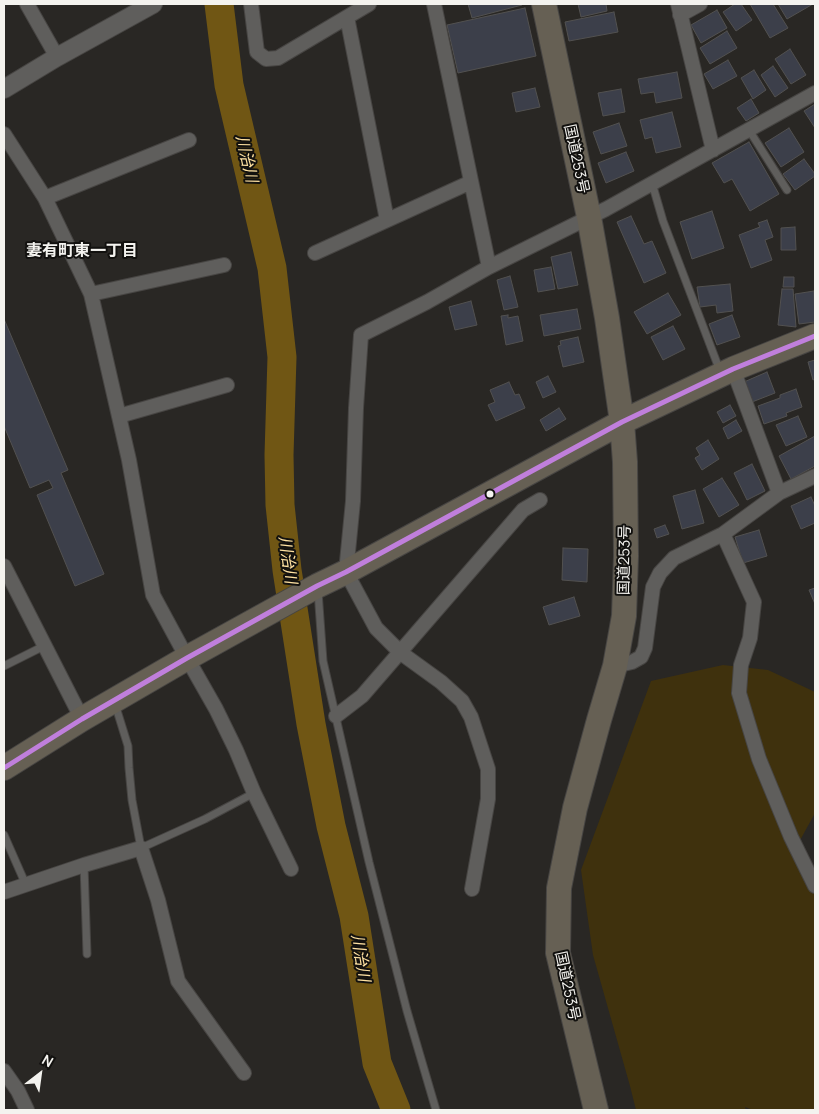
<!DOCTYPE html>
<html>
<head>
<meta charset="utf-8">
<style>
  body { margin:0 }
  #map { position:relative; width:819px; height:1114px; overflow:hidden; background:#292724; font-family:Manrope,sans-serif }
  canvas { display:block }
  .frame { position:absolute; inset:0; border:5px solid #f4f3ef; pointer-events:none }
  .north { position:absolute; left:15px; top:1049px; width:50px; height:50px; -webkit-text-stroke:4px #12110f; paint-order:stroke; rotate:30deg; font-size:14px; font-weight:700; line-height:20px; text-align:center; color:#f4f3ef }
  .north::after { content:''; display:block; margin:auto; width:18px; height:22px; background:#f4f3ef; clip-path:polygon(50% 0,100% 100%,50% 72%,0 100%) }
</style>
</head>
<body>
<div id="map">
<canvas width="819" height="1114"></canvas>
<div class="frame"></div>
<div class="north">N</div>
</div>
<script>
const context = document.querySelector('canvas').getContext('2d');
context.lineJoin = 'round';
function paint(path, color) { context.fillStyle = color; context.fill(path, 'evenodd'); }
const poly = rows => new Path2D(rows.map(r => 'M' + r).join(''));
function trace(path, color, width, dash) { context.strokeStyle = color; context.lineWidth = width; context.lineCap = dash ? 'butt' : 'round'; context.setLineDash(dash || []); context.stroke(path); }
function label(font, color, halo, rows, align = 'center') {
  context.font = font + ' Manrope,"Noto Sans JP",sans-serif'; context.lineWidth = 4; context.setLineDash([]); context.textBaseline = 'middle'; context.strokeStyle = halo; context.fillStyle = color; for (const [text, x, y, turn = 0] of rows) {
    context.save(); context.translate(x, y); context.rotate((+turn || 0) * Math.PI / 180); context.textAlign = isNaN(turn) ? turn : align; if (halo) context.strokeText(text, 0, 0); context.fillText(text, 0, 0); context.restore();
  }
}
paint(poly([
  [723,665,768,670,815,692,815,813,798,844,815,890,815,1110,753,1110,745,1107,746,1110,636,1110,630,1086,593,955,581,870,651,681]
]), '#3f310d');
trace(poly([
  [219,4,229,85,272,268,282,357,279,455,280,505,287,570,311,724,331,826,354,916,377,1063,396,1110]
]), '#705614', 29);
const building = poly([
  [468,4,522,4,522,5,472,18,468,4],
  [578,4,606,4,607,11,581,17,578,4],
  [735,4,741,4,752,20,736,31,723,12,735,4],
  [750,4,773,4,788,28,770,38,750,4],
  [778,4,813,4,787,19,778,4],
  [525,8,536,56,458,73,447,25,525,8],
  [717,10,727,28,701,43,691,25,717,10],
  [614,12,618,32,569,41,565,22,614,12],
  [727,31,737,48,710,64,700,48,727,31],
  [790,49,806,75,791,84,775,59,790,49],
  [728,60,737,76,713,89,704,74,728,60],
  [773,66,788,88,775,97,761,75,773,66],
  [754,70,766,90,753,99,741,78,754,70],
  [677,72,682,98,656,103,654,92,641,94,638,79,677,72],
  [535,88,540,107,516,112,512,93,535,88],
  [621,89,625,112,603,116,598,93,621,89],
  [751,99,759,113,746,121,737,108,751,99],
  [815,104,815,128,804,111,815,104],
  [672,112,681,147,656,153,652,137,645,139,640,120,672,112],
  [619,123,627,146,601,154,593,132,619,123],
  [789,128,804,152,781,167,765,143,789,128],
  [749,142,779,194,750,211,732,179,724,183,712,163,749,142],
  [626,152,634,171,606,183,598,163,626,152],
  [804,159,815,174,815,176,795,190,783,174,804,159],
  [712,211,724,248,692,259,680,222,712,211],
  [631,216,644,244,652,241,666,273,644,283,617,222,631,216],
  [767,220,773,237,765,240,772,260,751,268,739,235,760,227,758,223,767,220],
  [795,227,796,250,781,250,781,228,795,227],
  [571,252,578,285,558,289,551,257,571,252],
  [551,267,555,289,538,292,534,270,551,267],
  [510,276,518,307,504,310,497,280,510,276],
  [784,277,794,277,794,287,783,287,784,277],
  [730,284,733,311,717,313,716,305,700,307,697,287,730,284],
  [782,289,793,289,796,327,778,325,782,289],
  [814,291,815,322,799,324,795,294,814,291],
  [668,293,681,315,647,334,634,312,668,293],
  [471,301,477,325,455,330,449,307,471,301],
  [577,309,581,329,544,336,540,315,577,309],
  [508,315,508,318,518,316,523,341,506,345,501,316,508,315],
  [732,315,740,337,717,345,709,324,732,315],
  [4,319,68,470,61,473,104,574,75,586,37,495,53,488,49,480,30,488,4,426,4,319],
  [673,326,685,349,663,360,651,337,673,326],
  [578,337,584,362,563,367,558,346,561,345,560,341,578,337],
  [815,360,815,379,813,380,808,362,815,360],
  [767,372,775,393,752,402,744,382,767,372],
  [548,376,556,392,543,398,536,382,548,376],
  [509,382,515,395,519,394,525,408,496,421,488,405,495,402,490,390,509,382],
  [796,389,802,407,786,413,787,416,764,424,758,406,780,398,780,395,796,389],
  [730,405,736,416,723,423,717,412,730,405],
  [559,408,566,419,546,431,540,420,559,408],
  [798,416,807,437,786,446,776,425,798,416],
  [736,420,742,431,728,439,723,428,736,420],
  [815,436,815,466,791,479,779,456,815,436],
  [708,440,719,459,702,470,695,458,700,455,696,448,708,440],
  [752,464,765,491,747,500,734,473,752,464],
  [722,478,739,505,719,517,703,489,722,478],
  [695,490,704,523,682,529,673,496,695,490],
  [811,497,815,506,815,523,801,529,791,506,811,497],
  [665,525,669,534,657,538,654,529,665,525],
  [759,530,767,556,743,563,735,537,759,530],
  [563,548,588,549,587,582,562,580,563,548],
  [815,588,815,604,809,590,815,588],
  [574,597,580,616,549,625,543,607,574,597]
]);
paint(building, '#3c3f4a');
trace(building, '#525150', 1);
const service = poly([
  [749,130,787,190],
  [652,183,663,221,720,371],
  [318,591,323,661,369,862,407,1011,436,1110],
  [4,666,44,646],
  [115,704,128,746,129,768,132,800,141,848,205,819,254,793],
  [4,835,26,885],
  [84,865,87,954]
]);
const minor = poly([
  [27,4,57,57],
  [251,4,257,52,266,59,278,58,369,4],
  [434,4,489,267],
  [678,4,713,150],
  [680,15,700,4],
  [347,17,387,220],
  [4,134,45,198,91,294,129,460,153,595,187,658,216,709,236,750,254,793,291,869],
  [45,198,189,140],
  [315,253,471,182],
  [91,294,224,265],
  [119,416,227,385],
  [779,493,815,476],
  [723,534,754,602,750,638,741,665,739,693,759,759,791,837,815,886],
  [4,566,82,719],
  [615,666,632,662,641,657,645,648,653,587,660,573,674,558,723,534,779,493,733,369],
  [336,716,362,696,523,510,540,500],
  [472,889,488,799,488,769,471,717,462,701,441,682,401,653,376,628,346,572,353,501,356,408,361,335,427,302,489,267,606,209,815,93],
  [4,892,84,865,141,848,158,900,178,981,244,1073],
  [4,1071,18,1091,27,1110]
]);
const tertiary = poly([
  [4,89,57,57,153,4]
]);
const trunk = poly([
  [544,4,589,217,607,318,622,422,625,462,626,556,624,616,615,666,599,720,575,808,559,888,558,953,596,1110],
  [4,768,82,719,187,658,317,586,346,572,622,422,733,369,815,336]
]);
trace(service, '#474543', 9);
trace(minor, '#474543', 16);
trace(tertiary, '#474543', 20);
trace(trunk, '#474543', 26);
trace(service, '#5f5e5c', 7);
trace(minor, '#5f5e5c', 14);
trace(tertiary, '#5f5e5c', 18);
trace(trunk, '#666054', 24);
trace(poly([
  [4,768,82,719,187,658,317,586,346,572,622,422,733,369,815,336]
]), '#c07fdc', 5);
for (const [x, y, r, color] of [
  [490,494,4.5,"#f4f3ef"]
]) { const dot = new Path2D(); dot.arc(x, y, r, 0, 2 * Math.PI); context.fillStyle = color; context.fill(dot); trace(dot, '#12110f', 2); }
label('15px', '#f4f3ef', '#12110f', [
  ["国道253号",576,159,78],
  ["国道253号",625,560,-89],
  ["国道253号",567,986,78]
]);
label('italic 16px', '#fee1a1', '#12110f', [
  ["川治川",246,159,77],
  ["川治川",287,560,82],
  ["川治川",360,958,81]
]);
label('bold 16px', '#f4f3ef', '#12110f', [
  ["妻有町東一丁目",82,252]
]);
</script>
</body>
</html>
